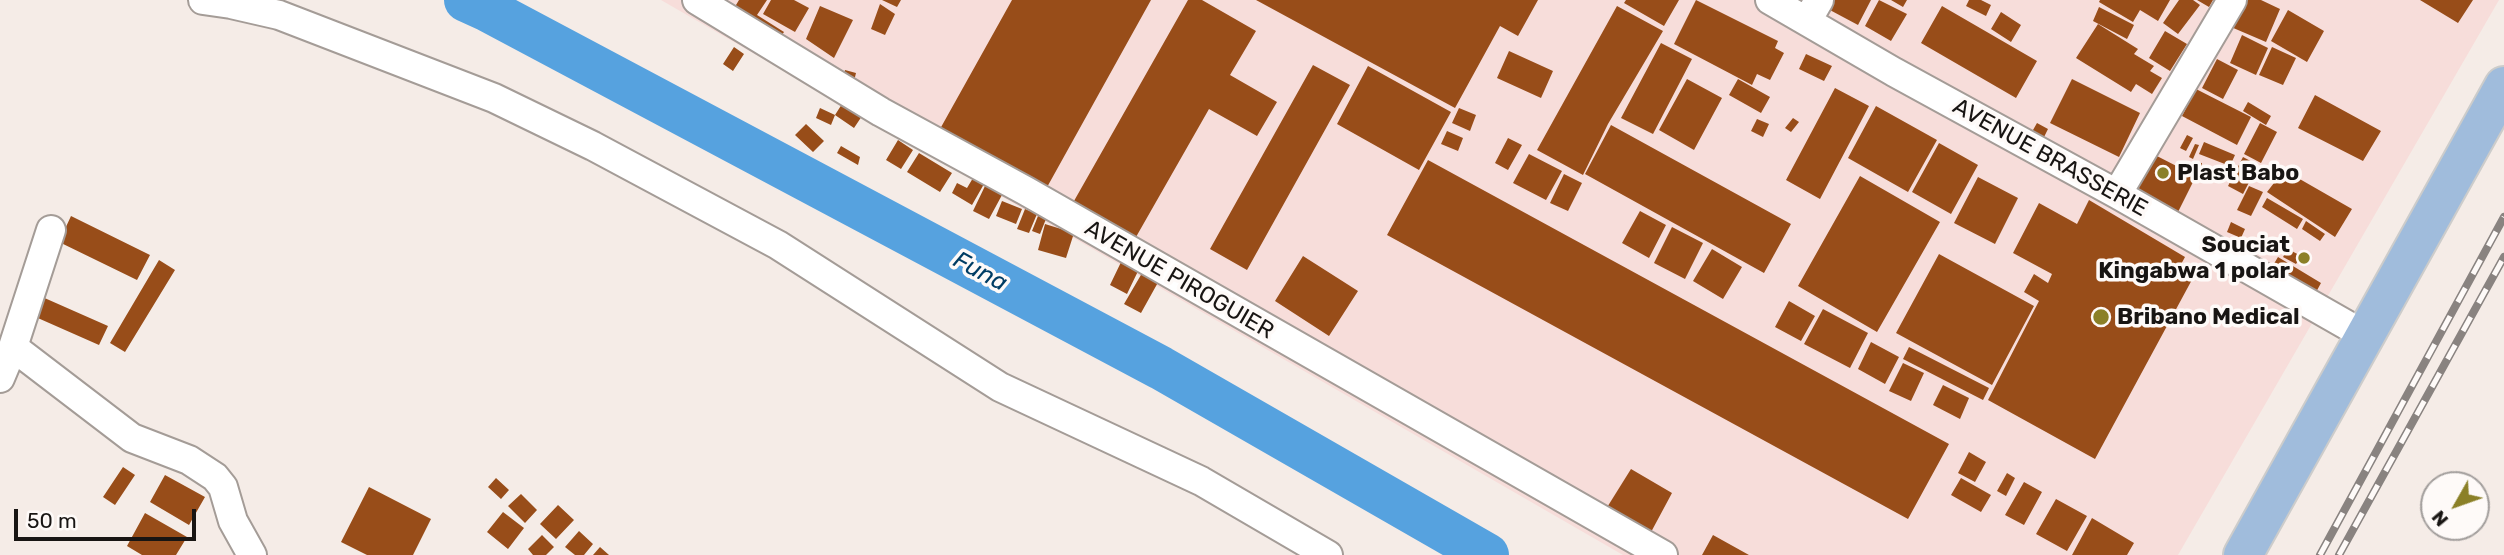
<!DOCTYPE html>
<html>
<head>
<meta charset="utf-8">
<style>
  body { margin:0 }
  #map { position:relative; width:2504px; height:555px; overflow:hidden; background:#f5ece7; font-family:Rubik,sans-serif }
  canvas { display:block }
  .north { position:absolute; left:2420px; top:471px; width:70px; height:70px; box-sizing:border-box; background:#fefaf8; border:2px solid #a29e9c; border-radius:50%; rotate:230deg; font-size:19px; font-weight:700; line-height:28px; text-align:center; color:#181513 }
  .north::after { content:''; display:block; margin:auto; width:24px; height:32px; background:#8b8027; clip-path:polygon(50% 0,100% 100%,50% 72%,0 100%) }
  .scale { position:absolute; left:14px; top:509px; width:182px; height:32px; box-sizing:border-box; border:4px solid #181513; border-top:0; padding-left:9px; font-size:21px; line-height:24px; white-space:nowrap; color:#181513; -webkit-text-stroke:5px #fefaf8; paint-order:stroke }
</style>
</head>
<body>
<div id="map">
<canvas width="2504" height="555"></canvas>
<div class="north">N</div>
<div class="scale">50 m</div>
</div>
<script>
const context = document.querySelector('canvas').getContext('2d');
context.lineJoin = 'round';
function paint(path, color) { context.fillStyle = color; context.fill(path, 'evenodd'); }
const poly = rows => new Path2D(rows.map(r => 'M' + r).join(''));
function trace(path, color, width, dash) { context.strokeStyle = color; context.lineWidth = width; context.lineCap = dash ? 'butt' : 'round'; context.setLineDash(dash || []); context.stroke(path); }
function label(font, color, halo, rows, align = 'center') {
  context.font = font + ' Rubik,sans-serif'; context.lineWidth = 7; context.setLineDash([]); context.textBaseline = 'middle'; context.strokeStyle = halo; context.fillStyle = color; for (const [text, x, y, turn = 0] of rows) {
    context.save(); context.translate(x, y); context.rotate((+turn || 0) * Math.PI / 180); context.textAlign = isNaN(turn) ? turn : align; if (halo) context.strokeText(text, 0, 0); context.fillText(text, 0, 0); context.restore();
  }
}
paint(poly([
  [661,0,2499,0,2178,555,1623,555]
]), '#f7ddda');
trace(poly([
  [466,0,488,10,1161,368,1487,555]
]), '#56a2df', 44);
paint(poly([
  [739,0,767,0,757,15,784,32,778,41,733,10],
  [771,0,794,0,809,8,795,32,763,14],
  [882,0,901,0,897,7],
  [1012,0,1151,0,1046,189,940,129],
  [1188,0,1202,0,1256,31,1230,75,1277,102,1257,136,1209,109,1132,244,1070,208],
  [1256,0,1538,0,1518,36,1500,26,1455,108],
  [1626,0,1679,0,1664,26,1624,3],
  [1696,0,1778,41,1775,48,1784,53,1770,80,1757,74,1752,85,1674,44],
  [1833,0,1871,0,1858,25,1828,9],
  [1879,0,1907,14,1891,41,1865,26],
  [1891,0,1907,0,1903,7],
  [1969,0,1981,0,1991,5,1986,16,1966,6],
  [2100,0,2170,0,2158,21,2140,10,2133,22,2099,2],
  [2179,0,2193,0,2200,5,2178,34,2163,23],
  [2197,0,2213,0,2209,7],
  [2243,0,2261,0,2280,9,2266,42,2231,27],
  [2420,0,2473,0,2458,23],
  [880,4,895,14,885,35,871,29],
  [820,6,853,20,834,58,806,39],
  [1617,6,1663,31,1608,124,1583,175,1537,150],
  [1942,6,2037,61,2016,98,1921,43],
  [2099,7,2134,25,2127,39,2093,21],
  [2288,10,2324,31,2307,62,2271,41],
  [2001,12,2021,25,2011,42,1991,29],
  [2098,24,2138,49,2134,54,2154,66,2150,71,2162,78,2152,94,2136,84,2131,92,2076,58],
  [2165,31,2187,44,2170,71,2149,58],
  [2242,35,2268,48,2256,75,2230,63],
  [1661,43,1692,59,1653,134,1621,118],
  [734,47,744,54,733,71,723,64],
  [2272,47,2296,58,2283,85,2259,75],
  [1509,51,1553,71,1541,98,1497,78],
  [1806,54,1832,66,1824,81,1799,69],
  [2217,59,2238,70,2223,99,2202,88],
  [1313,65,1350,85,1247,270,1210,249],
  [1368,66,1451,112,1419,170,1337,124],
  [845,70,856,73,854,81,843,78],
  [1687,79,1722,98,1694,150,1659,130],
  [1738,79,1770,97,1761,113,1729,95],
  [2072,79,2140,113,2119,157,2050,123],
  [1835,88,1869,106,1820,199,1786,180],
  [2196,89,2251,117,2237,145,2182,116],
  [2315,95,2381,131,2363,161,2298,128],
  [2248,102,2271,116,2266,125,2243,111],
  [842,104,862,116,854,128,835,115,831,125,816,118,820,108,835,115],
  [1876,106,1937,140,1908,192,1848,158],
  [1459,108,1476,115,1470,131,1452,123],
  [1793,118,1799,122,1791,132,1785,128],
  [1757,119,1769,124,1763,137,1751,131],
  [2037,123,2048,129,2041,143,2029,137],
  [2260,123,2277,132,2261,163,2244,154],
  [806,124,824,141,813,152,795,135],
  [1611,125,1791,224,1764,273,1585,174],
  [1447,131,1463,138,1458,151,1441,144],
  [2187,135,2193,138,2186,151,2180,148],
  [1508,138,1522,145,1508,170,1495,163],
  [898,140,913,150,901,169,886,160],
  [2204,142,2235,155,2230,166,2199,154],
  [1939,143,1978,165,1951,214,1912,192],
  [2195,144,2199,145,2193,159,2189,157],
  [841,146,860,157,858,165,837,153],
  [919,153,952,173,940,192,907,172],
  [1529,154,1562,171,1546,200,1513,183],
  [2153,154,2196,176,2178,212,2135,189],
  [2243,157,2258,165,2243,194,2228,186],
  [1428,160,1949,444,1908,519,1387,235],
  [2193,162,2202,163,2201,170,2192,168],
  [2218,169,2225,172,2223,178,2215,174],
  [2284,170,2352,209,2335,237,2267,192],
  [1564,174,1582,183,1568,211,1550,203],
  [1860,176,1940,222,1877,332,1798,286],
  [1978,177,2018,198,1995,244,1954,223],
  [973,178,984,184,972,205,952,193,957,183,967,188],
  [985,186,1002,195,989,219,973,211],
  [2249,186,2263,192,2251,216,2237,210],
  [2267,198,2303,219,2297,229,2262,207],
  [2089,200,2185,257,2179,268,2194,276,2095,459,1988,400,2039,301,2024,292,2034,274,2048,283,2052,274,2013,253,2039,203,2077,224],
  [1002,201,1022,209,1016,224,996,216],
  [1025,209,1037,214,1029,233,1017,229],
  [1640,211,1666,225,1649,258,1622,243],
  [71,216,150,255,137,280,59,242],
  [1038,216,1046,219,1040,234,1032,231],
  [2306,221,2325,234,2320,241,2302,229],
  [2231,222,2245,229,2241,238,2227,232],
  [1045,224,1074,233,1066,258,1038,250],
  [1672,227,1703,243,1685,279,1654,263],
  [2275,239,2284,246,2279,252,2270,245],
  [1712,249,1742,267,1723,299,1693,281],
  [2288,249,2301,256,2296,264,2283,257],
  [1939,254,2034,306,1992,385,1896,333],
  [1303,256,1358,291,1329,336,1275,301],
  [2278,257,2321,283,2315,294,2272,267],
  [1123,258,1140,267,1127,294,1110,285],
  [159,260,175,270,125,352,110,343],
  [1145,268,1161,277,1141,313,1124,304],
  [40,296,108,326,99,345,31,315],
  [1789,301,1815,316,1801,341,1775,327],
  [1823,309,1868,333,1850,368,1804,344],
  [1871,342,1899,357,1885,384,1858,369],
  [1909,347,1989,388,1983,400,1903,359],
  [1903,363,1924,373,1911,401,1889,391],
  [1943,385,1969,398,1960,419,1933,405],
  [1969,452,1986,462,1975,482,1958,473],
  [123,467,135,475,115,505,103,497],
  [1631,469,1672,493,1650,534,1606,509],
  [2007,473,2015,478,2006,496,1997,491],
  [165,475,205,497,189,525,150,502],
  [496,478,509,490,501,499,488,487],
  [1961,478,1991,495,1981,512,1951,495],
  [2024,482,2042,492,2024,525,2005,515],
  [369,487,431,519,413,555,367,555,341,542],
  [521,494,537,510,525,523,508,506],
  [2056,499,2087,516,2067,551,2036,534],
  [558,505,574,520,556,539,540,524],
  [503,512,524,528,508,549,487,532],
  [145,513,187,537,176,555,142,555,127,546],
  [2092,518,2134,543,2127,555,2072,555],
  [579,531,593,544,584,555,575,555,565,547],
  [542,535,554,547,546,555,533,555,528,549],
  [1713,535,1749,555,1702,555],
  [600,547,609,555,593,555]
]), '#984d19');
const street = poly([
  [203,0,231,4,279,15,494,98,593,146,778,245,1000,387,1201,481,1328,555],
  [697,0,881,112,1026,191,1663,555],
  [1770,0,1894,72,2117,194,2366,336],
  [1807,21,1819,0],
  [2117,194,2232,0],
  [13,347,132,438,189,460,215,477,223,487,233,521,252,555],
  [0,378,13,347,51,230]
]);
const primary = poly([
  [2243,555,2504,86]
]);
trace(street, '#a49c97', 32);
trace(primary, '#cccccb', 42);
trace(street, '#fff', 28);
trace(primary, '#a0bcdc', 38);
const rail = poly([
  [2320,555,2504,217],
  [2339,555,2504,257]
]);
trace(rail, '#898380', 8);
trace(rail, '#fefaf8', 5, [16]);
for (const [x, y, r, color] of [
  [2163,173,7,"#8b8027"],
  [2304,258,7,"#8b8027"],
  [2101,317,9,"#8b8027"]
]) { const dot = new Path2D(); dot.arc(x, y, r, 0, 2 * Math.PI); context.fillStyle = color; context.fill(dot); trace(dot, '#fefaf8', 2.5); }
label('23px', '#181513', '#fefaf8', [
  ["AVENUE BRASSERIE",2050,158,29],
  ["AVENUE PIROGUIER",1179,280,30]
]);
label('bold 23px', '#181513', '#fefaf8', [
  ["Plast Babo",2177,173],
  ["Souciat",2290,245,"right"],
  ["Kingabwa 1 polar",2290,271,"right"],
  ["Bribano Medical",2117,317]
], 'left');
label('italic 24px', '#003d64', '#fefaf8', [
  ["Funa",980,272,28]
]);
</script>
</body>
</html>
